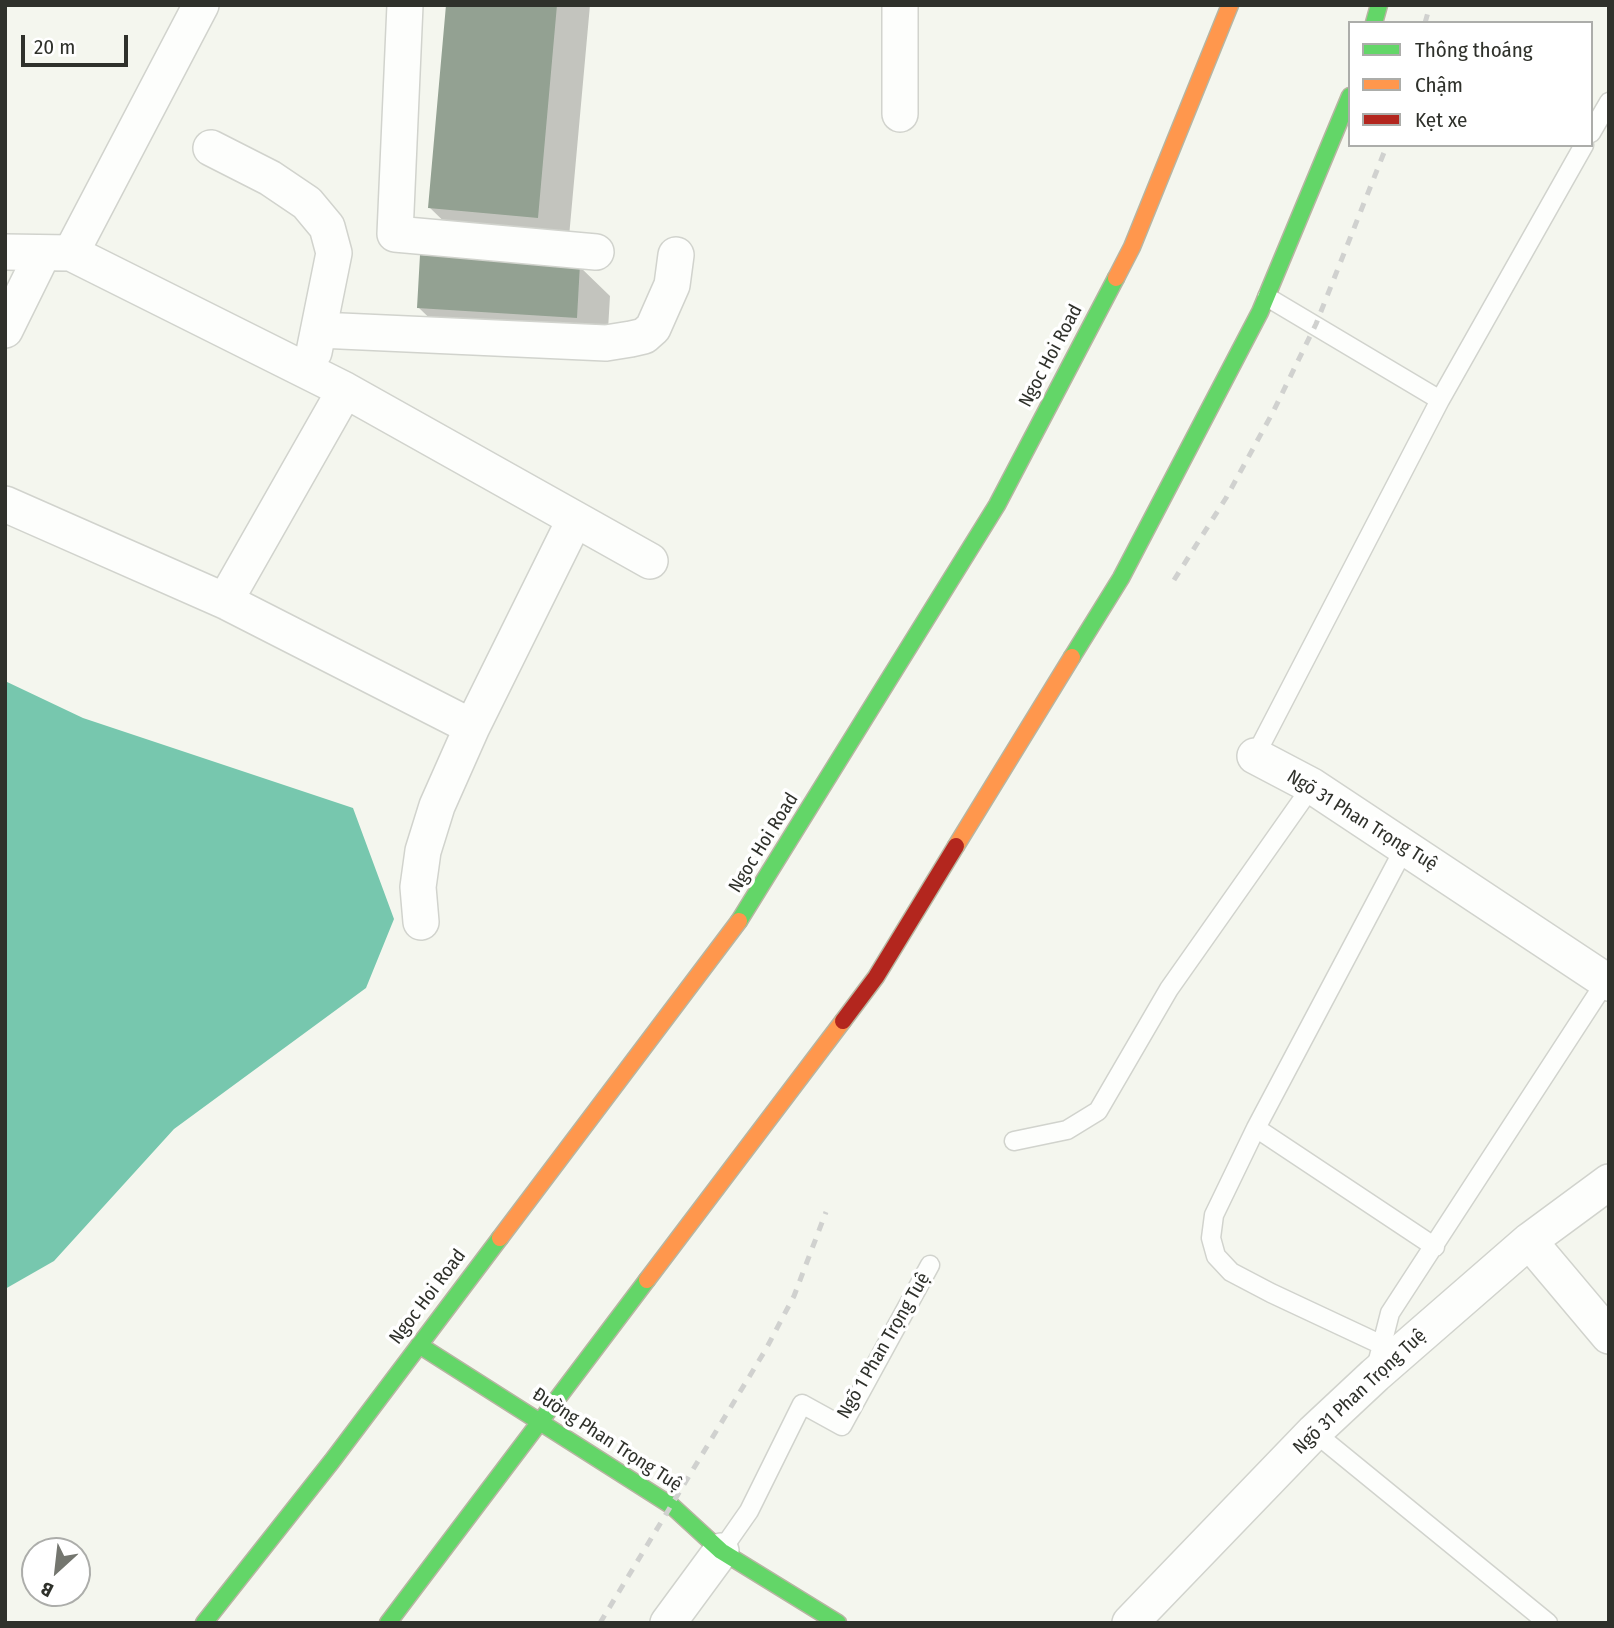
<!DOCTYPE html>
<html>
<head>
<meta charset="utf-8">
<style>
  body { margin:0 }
  #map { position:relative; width:1614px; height:1628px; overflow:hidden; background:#f4f6ee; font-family:"Fira Sans Condensed",sans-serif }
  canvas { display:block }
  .frame { position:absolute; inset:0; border:7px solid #2f312b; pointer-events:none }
  .legend { position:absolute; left:1348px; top:21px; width:245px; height:126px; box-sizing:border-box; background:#fff; border:2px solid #acadaa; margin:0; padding:9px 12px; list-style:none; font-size:21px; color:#2f312b }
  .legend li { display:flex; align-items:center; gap:14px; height:35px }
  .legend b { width:35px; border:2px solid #acadaa }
  .north { position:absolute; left:21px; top:1537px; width:70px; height:70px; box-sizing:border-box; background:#fff; border:2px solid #acadaa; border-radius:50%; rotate:207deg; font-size:19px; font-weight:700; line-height:28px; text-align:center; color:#2f312b }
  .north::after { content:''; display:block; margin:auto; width:24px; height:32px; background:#74766f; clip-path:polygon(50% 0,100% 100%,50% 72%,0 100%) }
  .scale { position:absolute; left:21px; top:35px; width:107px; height:32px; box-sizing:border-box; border:4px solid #2f312b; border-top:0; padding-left:9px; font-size:21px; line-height:24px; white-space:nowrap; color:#2f312b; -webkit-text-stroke:5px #fff; paint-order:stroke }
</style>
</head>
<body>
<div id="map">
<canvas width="1614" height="1628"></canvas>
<div class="frame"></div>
<ul class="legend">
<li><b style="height:9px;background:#63d668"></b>Thông thoáng</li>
<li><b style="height:9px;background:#ff974d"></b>Chậm</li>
<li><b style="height:9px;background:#b3261e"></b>Kẹt xe</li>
</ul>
<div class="north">B</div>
<div class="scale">20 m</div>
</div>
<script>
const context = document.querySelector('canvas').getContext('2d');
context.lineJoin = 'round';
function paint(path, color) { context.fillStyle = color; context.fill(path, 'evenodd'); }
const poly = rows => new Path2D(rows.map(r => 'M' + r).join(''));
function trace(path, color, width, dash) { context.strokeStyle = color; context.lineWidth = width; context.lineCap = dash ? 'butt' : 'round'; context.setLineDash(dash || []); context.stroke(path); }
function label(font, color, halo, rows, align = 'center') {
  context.font = font + ' "Fira Sans Condensed",sans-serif'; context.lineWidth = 7; context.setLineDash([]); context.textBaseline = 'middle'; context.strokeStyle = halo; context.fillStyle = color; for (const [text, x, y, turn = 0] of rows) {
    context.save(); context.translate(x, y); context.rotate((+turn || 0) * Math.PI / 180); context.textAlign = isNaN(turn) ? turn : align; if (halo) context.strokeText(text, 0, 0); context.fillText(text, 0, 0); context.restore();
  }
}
paint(poly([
  [5,681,83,718,353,808,394,919,366,988,174,1129,54,1261,5,1289]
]), '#77c7ae');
paint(poly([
  [447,5,590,5,568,248,460,237,429,207],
  [579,266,610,296,607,347,450,338,419,308]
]), '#0003');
paint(poly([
  [446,5,557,5,538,218,428,208],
  [420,255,580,264,577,318,417,308]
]), '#93a192');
const lane = poly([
  [1591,133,1609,102],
  [1267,297,1440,400],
  [1255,756,1440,400,1584,145],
  [1405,847,1256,1128,1435,1247],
  [1256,1128,1214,1215,1211,1238,1216,1256,1231,1272,1271,1293,1382,1345],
  [1014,1141,1067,1130,1098,1111,1169,989,1312,786],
  [1376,1368,1390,1313,1606,981],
  [1314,1432,1548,1623],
  [721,1551,749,1511,802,1404,842,1426,930,1265]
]);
const street = poly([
  [405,5,395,234,596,252],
  [900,5,900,114],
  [211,148,270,178,307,203,327,227,334,253,314,352],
  [5,252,71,253,345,390,650,561],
  [71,253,201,5],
  [5,330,43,253],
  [319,330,606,343,631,339,644,336,653,328,672,285,676,255],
  [5,504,225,601,472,727],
  [225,601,345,390],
  [1255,756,1312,786,1609,983],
  [421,922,418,887,423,851,437,806,472,727,575,519],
  [1529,1241,1609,1336],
  [668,1623,721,1551],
  [1130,1623,1314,1432,1375,1375,1529,1241,1609,1182]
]);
const fast = poly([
  [1374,23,1379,5],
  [1072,657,1121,578,1260,312,1350,96],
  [739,921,997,505,1116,278],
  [419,1345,672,1506,721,1551,838,1623],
  [204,1623,332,1461,500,1238],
  [388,1623,647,1280]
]);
const slow = poly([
  [1116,278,1132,247,1230,5],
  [956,846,1072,657],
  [500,1238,739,921],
  [647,1280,843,1021]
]);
const jam = poly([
  [843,1021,876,977,956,846]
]);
trace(lane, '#d1d3cd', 21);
trace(street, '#d1d3cd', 38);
trace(fast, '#b7b5a2', 19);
trace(slow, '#b7b5a2', 19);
trace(jam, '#b7b5a2', 19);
trace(lane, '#fdfefc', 18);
trace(street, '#fdfefc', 35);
trace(fast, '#63d668', 16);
trace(slow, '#ff974d', 16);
trace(jam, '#b3261e', 16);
trace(poly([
  [1425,23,1430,5],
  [1174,580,1226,498,1273,412,1316,324,1387,145],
  [600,1623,766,1349,794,1296,826,1212]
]), '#d0d1cf', 5, [9, 9]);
label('19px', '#2f312b', '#fff', [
  ["Ngoc Hoi Road",1051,356,-62],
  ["Ngõ 31 Phan Trọng Tuệ",1362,821,32],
  ["Ngoc Hoi Road",764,843,-58],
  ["Ngoc Hoi Road",428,1297,-53],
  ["Ngõ 1 Phan Trọng Tuệ",884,1346,-60],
  ["Ngõ 31 Phan Trọng Tuệ",1360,1392,-43],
  ["Đường Phan Trọng Tuệ",607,1440,33]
]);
</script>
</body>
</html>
